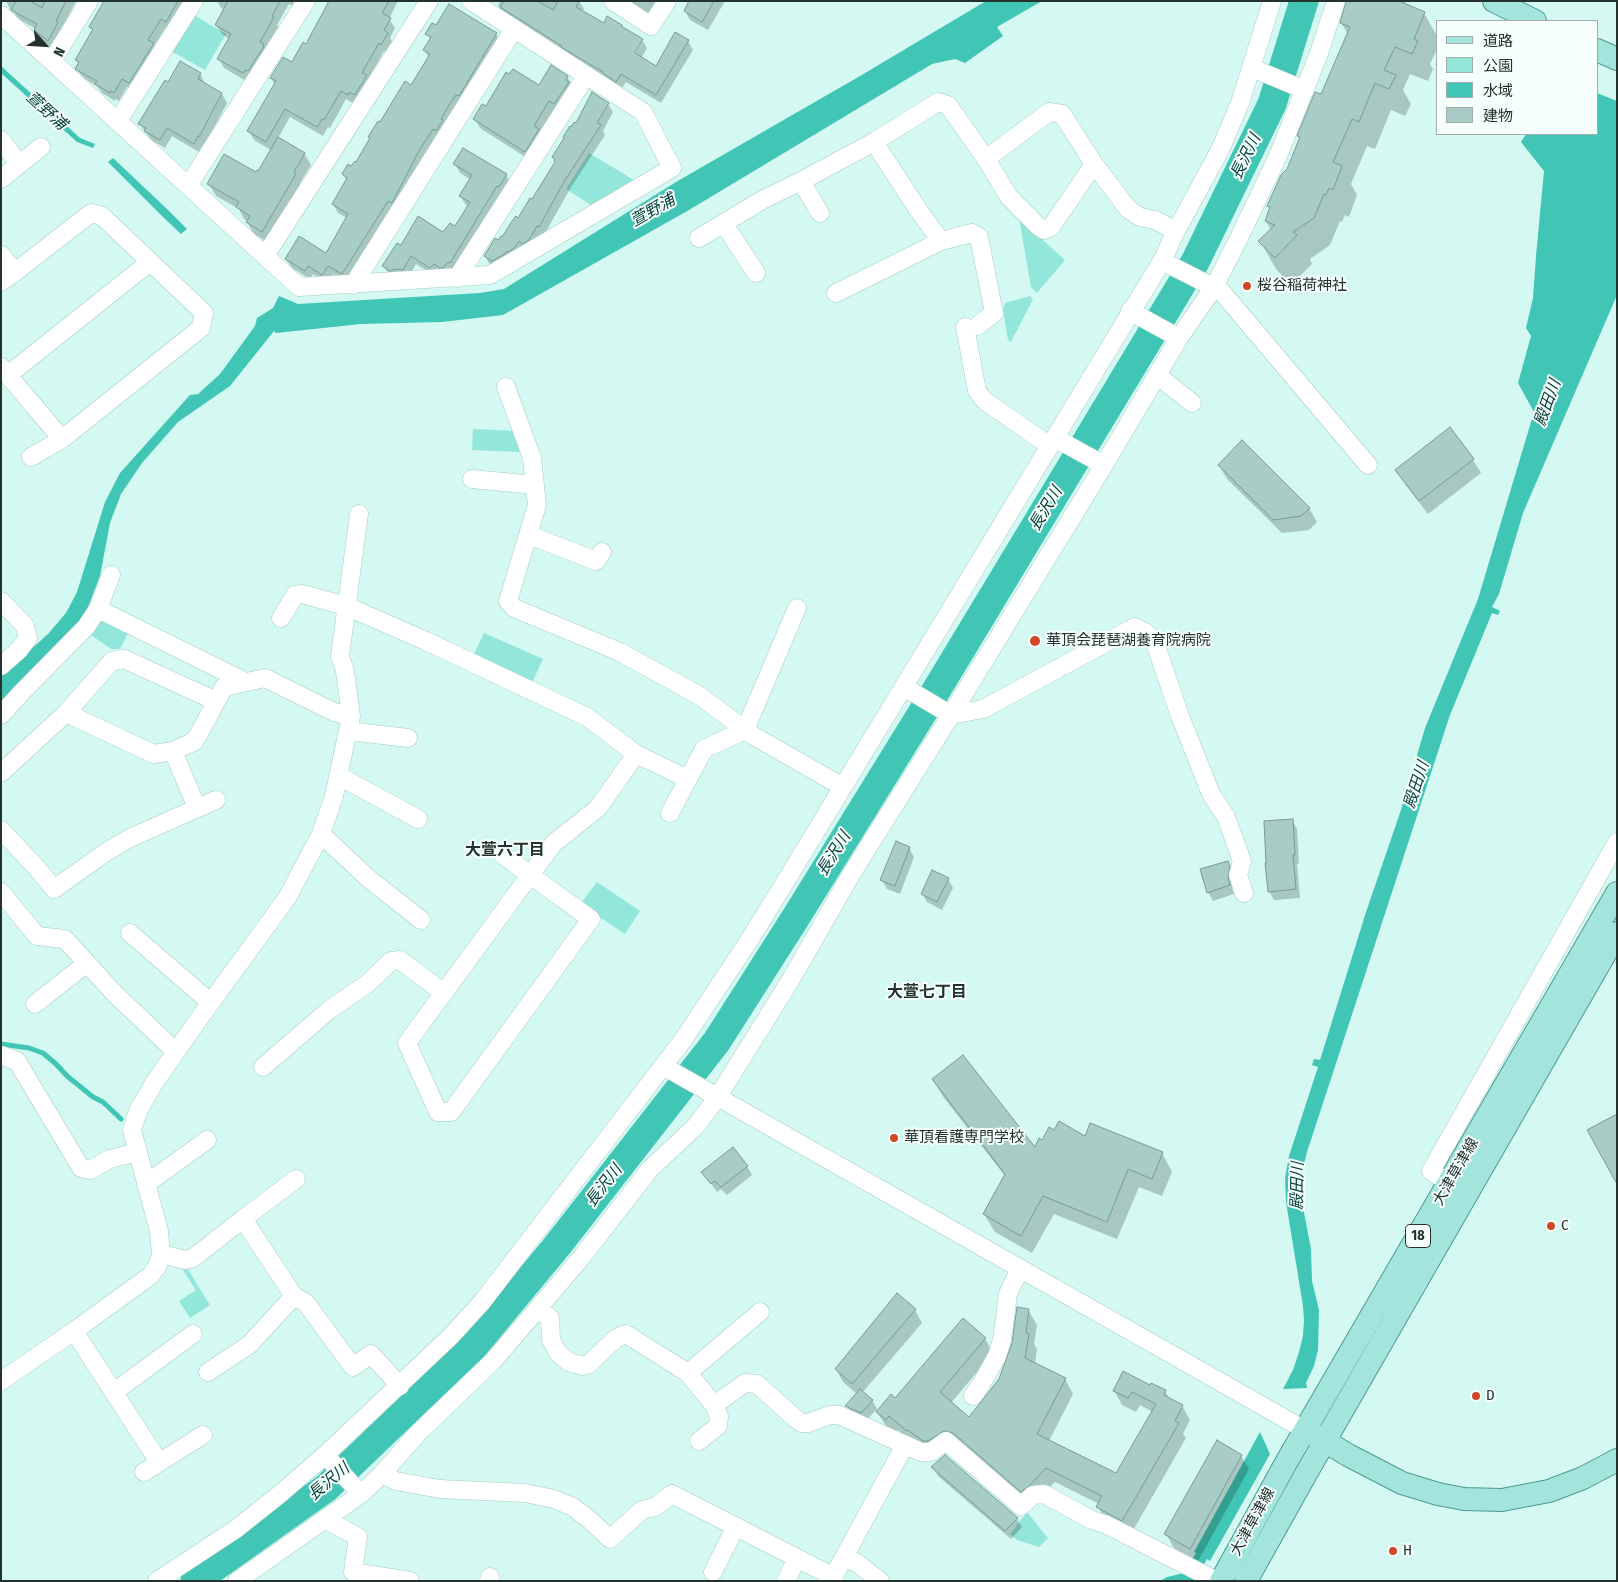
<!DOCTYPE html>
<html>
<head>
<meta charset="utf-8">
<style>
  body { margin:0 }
  #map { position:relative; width:1618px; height:1582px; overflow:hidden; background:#d3f9f2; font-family:"Fira Sans Condensed","Noto Sans JP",sans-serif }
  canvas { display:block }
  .frame { position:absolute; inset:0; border:2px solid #23312f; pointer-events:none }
  .legend { position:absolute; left:1436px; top:20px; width:162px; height:115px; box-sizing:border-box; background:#f7fffd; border:1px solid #a2adab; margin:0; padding:6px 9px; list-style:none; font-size:15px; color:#23312f }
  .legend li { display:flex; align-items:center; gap:10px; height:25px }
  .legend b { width:25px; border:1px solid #a2adab }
  .north { position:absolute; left:20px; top:20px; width:50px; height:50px; -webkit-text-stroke:4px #f7fffd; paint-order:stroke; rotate:116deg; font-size:14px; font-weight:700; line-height:20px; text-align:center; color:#23312f }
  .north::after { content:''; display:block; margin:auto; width:18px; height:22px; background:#23312f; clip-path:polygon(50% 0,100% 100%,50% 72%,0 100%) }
</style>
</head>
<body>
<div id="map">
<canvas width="1618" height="1582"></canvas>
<div class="frame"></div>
<ul class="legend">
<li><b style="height:6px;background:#a3e5dc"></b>道路</li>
<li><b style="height:14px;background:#93e7da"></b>公園</li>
<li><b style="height:14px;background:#41c6b6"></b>水域</li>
<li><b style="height:14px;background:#a7cdc6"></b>建物</li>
</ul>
<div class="north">N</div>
</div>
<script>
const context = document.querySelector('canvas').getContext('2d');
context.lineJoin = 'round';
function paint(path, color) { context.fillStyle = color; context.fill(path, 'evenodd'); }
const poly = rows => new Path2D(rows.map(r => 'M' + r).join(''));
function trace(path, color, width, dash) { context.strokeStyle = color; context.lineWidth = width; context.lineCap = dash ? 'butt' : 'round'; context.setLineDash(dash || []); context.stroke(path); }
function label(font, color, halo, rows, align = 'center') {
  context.font = font + ' "Fira Sans Condensed","Noto Sans JP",sans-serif'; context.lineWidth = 4; context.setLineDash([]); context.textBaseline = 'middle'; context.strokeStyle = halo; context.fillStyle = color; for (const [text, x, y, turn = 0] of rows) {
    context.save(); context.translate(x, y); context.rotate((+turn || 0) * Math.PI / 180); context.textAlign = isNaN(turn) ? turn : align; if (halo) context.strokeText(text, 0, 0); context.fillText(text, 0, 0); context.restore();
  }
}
paint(poly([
  [194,15,226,34,205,70,171,51],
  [589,153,634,180,594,207,566,189],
  [1021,216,1045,242,1065,260,1037,293,1031,287,1019,218],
  [1030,296,1033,299,1011,342,1008,340,1003,310,1005,303],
  [473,429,517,431,520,445,519,452,472,450],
  [97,616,130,629,120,649,111,649,88,633],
  [484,633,543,659,532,683,473,656],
  [597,882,640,911,625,934,580,904],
  [178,1262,185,1265,210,1305,190,1318,179,1301,196,1290],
  [1027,1512,1048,1538,1039,1547,1017,1540,1010,1534]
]), '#93e7da');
paint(poly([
  [986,1,1042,1,997,27,1003,36,965,63,955,59,932,64,689,210,503,315,442,322,361,324,276,333,274,331,230,386,178,422,142,463,121,494,110,523,100,576,88,607,76,626,1,703,1,676,48,634,66,613,77,592,105,502,120,473,190,395,198,394,220,374,255,326,257,318,273,308,279,296,298,304,480,293,504,289,676,182,860,76],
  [1,66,80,138,95,144,93,148,77,142,1,73],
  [1597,93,1617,101,1617,295,1523,513,1499,594,1492,607,1500,611,1498,615,1492,613,1450,715,1307,1152,1302,1172,1301,1197,1311,1249,1312,1281,1319,1310,1318,1350,1314,1366,1306,1383,1307,1388,1283,1389,1293,1370,1299,1352,1303,1336,1304,1320,1303,1306,1286,1202,1285,1178,1289,1156,1318,1067,1312,1065,1314,1059,1320,1060,1366,912,1401,810,1425,728,1478,599,1534,412,1518,383,1531,336,1526,328,1533,298,1536,256,1544,171,1521,142,1526,134,1597,134],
  [113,158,167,209,187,229,181,234,163,217,108,162],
  [1260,1432,1270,1454,1210,1561,1207,1559,1195,1581,1160,1581,1167,1577,1184,1573,1196,1553,1194,1552]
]), '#41c6b6');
paint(poly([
  [6,1,76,1,61,30,62,32,53,49,40,39,35,30,36,29,18,19,14,12,11,11],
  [108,1,190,1,171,29,166,27,154,46,158,53,134,91,127,87,119,101,115,99,115,101,102,93,98,87,82,77,77,69,79,64,77,60,93,31,90,27],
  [217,1,298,1,294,7,289,4,277,25,279,27,248,82,224,68,219,59,229,39,222,34,216,25,225,10,221,8],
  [331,1,398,1,389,19,395,28,390,38,393,43,387,53,384,51,368,80,371,86,353,103,346,99,330,128,328,127,323,136,290,117,278,138,304,153,311,165,300,183,302,186,269,243,254,234,247,222,248,221,244,219,239,209,216,196,209,184,256,174,259,172,271,150,254,140,249,131,275,85,271,78,293,64,307,46],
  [498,1,579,1,584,9,582,12,604,24,622,29,642,40,647,48,641,59,656,68,688,41,693,50,661,103,626,82,621,90,503,14,498,5,500,2],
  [639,42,642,42,633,59,631,58],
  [627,1,666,1,651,17],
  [691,1,725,1,708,30,690,20,685,11],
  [1347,1,1405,1,1407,6,1424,13,1437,36,1437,49,1430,64,1433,69,1428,81,1410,74,1403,90,1411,104,1405,116,1391,110,1375,149,1367,146,1351,184,1357,195,1349,217,1345,215,1342,222,1340,221,1330,245,1310,259,1312,264,1291,285,1276,269,1260,241,1271,230,1266,221,1270,210,1268,206,1288,170,1301,140,1299,136,1321,96,1348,34,1341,23],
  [449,6,496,34,502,43,348,282,333,274,327,283,313,274,310,279,292,268,286,259,326,255,347,218,338,213,333,204,347,181,343,174,356,163,381,124,412,87,429,58,424,50,430,39,427,34,436,27],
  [551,67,567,77,573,86,560,112,554,109,540,133,530,160,480,128,475,119,486,107,539,87],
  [200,74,205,84,222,94,227,103,205,145,203,145,199,152,172,136,165,148,151,140,140,124,169,84],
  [608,104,613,112,603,131,605,135,570,189,544,235,490,265,485,256,503,239,533,201,556,161,554,157,577,125],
  [455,164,506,175,511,184,455,271,436,276,416,264,408,278,389,275,384,266,401,247,456,228,469,207,466,205,460,196,471,180,460,173],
  [1450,429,1473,460,1481,473,1428,514,1405,484,1397,470],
  [1219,465,1309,508,1317,522,1309,530,1282,533,1227,479],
  [1292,820,1297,829,1299,863,1297,864,1300,898,1274,900,1269,891],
  [909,848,914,857,900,894,887,889,882,880],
  [1228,863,1234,875,1232,888,1234,894,1213,901,1208,892],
  [948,879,953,888,942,910,927,902,922,893],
  [933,1080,1035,1149,1054,1132,1162,1153,1172,1172,1162,1196,1139,1187,1117,1239,1054,1214,1032,1253,995,1232,984,1214,1005,1176,944,1098],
  [747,1166,752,1175,727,1195,721,1189,717,1192,703,1172],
  [915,1310,922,1323,862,1393,872,1400,878,1411,985,1339,993,1353,951,1403,969,1419,1000,1380,1028,1310,1037,1325,1034,1344,1037,1349,1035,1364,1065,1379,1073,1394,1049,1441,1116,1475,1153,1412,1140,1405,1136,1412,1122,1405,1114,1390,1150,1386,1165,1391,1170,1400,1182,1406,1190,1420,1183,1434,1186,1438,1131,1534,1106,1521,1098,1507,1099,1504,1055,1482,1038,1499,1030,1505,962,1447,916,1445,898,1430,894,1434,886,1426,876,1410,866,1421,852,1415,847,1406,857,1394,843,1382,836,1369],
  [1241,1456,1249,1469,1198,1561,1174,1548,1166,1534],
  [933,1467,1017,1519,1022,1527,1011,1539,938,1476]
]), '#0003');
trace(poly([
  [1,1044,29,1048,43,1053,56,1064,67,1076,93,1097,103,1102,121,1119]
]), '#41c6b6', 5);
trace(poly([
  [195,1581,326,1488,474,1346,557,1246,717,1041,796,917,934,694,1195,262,1272,104,1304,1]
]), '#41c6b6', 29);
const building = poly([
  [16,1,30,1,42,8,45,1,66,1,56,21,58,22,48,41,34,30,37,24,11,10,16,1],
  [104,1,178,1,166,22,161,19,148,40,154,43,129,83,122,79,114,93,110,91,110,93,95,84,97,81,75,69,79,62,75,60,93,29,89,27,104,1],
  [228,1,280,1,272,16,274,17,260,42,264,44,263,46,264,46,248,71,245,70,243,73,217,59,231,34,215,25,228,1],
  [329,1,389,1,382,13,391,18,384,30,388,33,381,45,379,43,364,69,362,73,367,75,355,95,349,92,348,95,341,91,324,120,322,119,317,127,285,109,266,142,247,131,276,81,270,78,283,57,292,62,303,42,306,44,329,1],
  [504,1,538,1,553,10,558,1,579,1,576,7,604,23,607,16,622,25,621,26,643,39,635,53,656,66,675,32,689,40,656,95,621,74,616,82,603,73,603,72,561,47,562,46,500,7,504,1],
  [689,1,714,1,702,22,684,11,689,1],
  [1346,1,1399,1,1425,12,1414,39,1418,41,1412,54,1395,47,1384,70,1396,75,1389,89,1375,83,1359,122,1352,119,1333,162,1342,166,1333,190,1329,188,1326,195,1324,194,1314,218,1293,232,1297,235,1275,258,1258,241,1275,225,1265,221,1270,207,1267,206,1281,175,1287,169,1300,137,1297,136,1315,92,1321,94,1350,27,1340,23,1346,1],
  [449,4,497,33,459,96,456,95,449,105,441,119,443,120,436,131,433,129,420,149,392,203,388,201,342,274,328,266,322,275,308,266,305,271,285,259,299,236,326,253,348,214,332,204,347,178,342,174,348,164,351,166,355,161,356,162,370,138,368,137,378,121,380,122,405,81,411,85,430,54,423,50,431,37,425,34,432,23,436,25,449,4],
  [180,61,201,73,198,79,222,93,199,137,198,136,194,144,167,128,160,140,144,131,146,128,138,124,165,80,168,82,180,61],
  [551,65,568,76,566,80,569,82,554,104,549,101,534,126,539,129,525,152,473,119,482,104,486,106,506,72,509,74,513,69,539,85,551,65],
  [592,92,609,103,597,123,601,125,565,180,539,227,537,226,529,240,523,244,519,241,514,248,508,252,507,251,505,254,492,261,484,256,495,238,498,240,501,236,502,237,512,221,516,216,518,218,530,198,532,199,555,162,554,161,555,159,552,157,564,138,563,137,570,126,571,127,574,122,576,123,592,92],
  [278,137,305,153,294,172,296,174,262,232,246,222,250,216,236,207,239,202,207,184,224,154,256,172,257,170,258,171,278,137],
  [463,148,507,174,499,187,497,186,450,263,448,262,444,267,440,268,434,264,430,268,411,256,403,270,395,269,390,271,382,266,397,243,401,245,418,216,443,232,450,223,455,226,470,202,459,196,472,175,453,164,463,148],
  [1450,427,1474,459,1419,501,1395,470,1450,427],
  [1242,440,1310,508,1301,516,1273,520,1218,465,1242,440],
  [1293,819,1295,855,1293,855,1296,889,1268,892,1265,863,1266,863,1264,821,1293,819],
  [896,841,910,847,895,886,880,880,896,841],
  [1228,861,1230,866,1228,878,1230,885,1207,893,1200,869,1228,861],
  [932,870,949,878,937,902,921,894,932,870],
  [963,1055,1035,1147,1039,1138,1042,1140,1049,1127,1054,1130,1059,1121,1085,1136,1090,1123,1163,1152,1152,1179,1128,1169,1107,1222,1043,1196,1021,1236,983,1214,1005,1174,932,1079,963,1055],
  [1617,1114,1617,1184,1587,1130,1617,1114],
  [733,1147,748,1166,721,1187,715,1181,711,1184,701,1172,733,1147],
  [897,1293,916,1309,852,1384,835,1369,897,1293],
  [1017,1307,1029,1309,1026,1333,1029,1334,1025,1358,1066,1378,1037,1434,1116,1473,1156,1404,1132,1392,1128,1398,1113,1391,1123,1371,1150,1385,1151,1383,1166,1390,1164,1395,1183,1405,1175,1421,1179,1423,1122,1521,1096,1507,1102,1496,1046,1468,1030,1485,1021,1492,953,1433,944,1431,928,1441,923,1441,908,1430,907,1431,889,1416,886,1420,876,1412,891,1394,895,1398,963,1318,986,1338,940,1392,969,1417,999,1379,1012,1343,1017,1307],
  [860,1389,873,1400,861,1413,845,1406,860,1389],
  [1217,1440,1242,1455,1190,1549,1164,1534,1217,1440],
  [945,1455,1018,1518,1005,1531,931,1467,945,1455]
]);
paint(building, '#a7cdc6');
trace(building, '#779b95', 1);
const minor = poly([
  [613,1,651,26,667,1],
  [1,15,299,287,490,275,672,168,643,112,471,1],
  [52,61,89,1],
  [1252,68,1305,90],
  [118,121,194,1],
  [1,140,19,164],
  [874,142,919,211,941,241],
  [986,159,1049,112,1062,114,1094,164,1128,209,1140,217,1155,220,1176,231],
  [1,179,41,147],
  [801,181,820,213],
  [188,186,306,1],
  [724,224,756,273],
  [699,238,762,200,801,181,874,142,938,102,948,105,986,159,1009,197,1038,226,1044,230,1051,227,1094,164],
  [1,255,15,272,91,213,102,216,204,313,201,328,62,439,31,457],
  [265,256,429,1],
  [1162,261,1221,291,1368,465],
  [457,278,586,76],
  [1,282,15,272],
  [353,285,514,29],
  [836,293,941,241,972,233,979,237,994,313,977,326],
  [1130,311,1179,338],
  [965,327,977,391,985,401,1050,446],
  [1,367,62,439],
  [8,375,150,262],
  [1157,375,1192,403],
  [506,387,532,458,537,505,508,601,514,608,620,652,700,696,752,735,843,787],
  [1055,438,1104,465],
  [472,479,535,485],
  [529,535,596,561,602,552],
  [1,601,25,626,28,638,19,650,1,666],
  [98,609,111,575],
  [281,618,295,595,302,594,346,606,426,641,587,717,636,754,688,779],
  [904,687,951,715,983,709,1135,627,1145,632,1154,640,1180,716,1211,794,1226,817,1242,861,1238,875,1244,893],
  [66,713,154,754,173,751,195,741,224,687,265,678,334,712,351,716],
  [1,715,22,692,86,627,98,609,246,682],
  [348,731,408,738],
  [173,751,197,808],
  [1,773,66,713,112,661,124,659,216,701],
  [339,776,418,819],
  [670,813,704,749,745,730,797,608],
  [1,830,36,867,54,889,106,852,130,838,216,800],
  [321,834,369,879,421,920],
  [502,854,530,875,591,919,451,1112,438,1112,407,1043,530,875,554,843,598,808,636,754],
  [1,892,37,936,65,939,114,993,175,1051],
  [130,933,210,1002],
  [35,1004,87,963],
  [1,1055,17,1061,81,1168,90,1170,110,1159,138,1152],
  [663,1066,1305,1430],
  [263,1067,329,1010,367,984,391,961,400,960,444,993],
  [146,1184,207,1140],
  [1458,1189,1431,1171,1617,842],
  [243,1219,296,1179],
  [161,1254,185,1260,193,1258,243,1219,294,1296,306,1303,353,1367,371,1354,400,1386],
  [538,1309,550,1318,551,1340,558,1353,569,1362,583,1366,589,1364,615,1339,626,1334,688,1373,714,1405,745,1383,757,1384,796,1419,802,1423,808,1423,830,1415,839,1415,921,1452,931,1452,946,1441,1021,1506,1033,1495,1044,1494,1092,1520,1105,1524,1217,1581],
  [74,1331,159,1462],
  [208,1372,249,1345,294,1296],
  [688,1373,760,1312],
  [1,1381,74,1331,150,1276,158,1265,161,1254,159,1231,132,1130,138,1111,154,1083,201,1016,287,898,321,834,334,796,351,716,345,671,340,656,359,514],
  [114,1392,193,1334],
  [973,1396,983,1381,997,1356,1002,1340,1008,1294,1020,1268],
  [699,1441,718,1426,719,1416,714,1405],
  [325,1455,361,1494],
  [144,1472,203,1435],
  [382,1474,396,1481,440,1489,525,1493,554,1499,573,1507,591,1521,610,1539,642,1510,655,1507,672,1494,834,1577],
  [325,1519,358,1537,353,1572,410,1581],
  [844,1557,857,1563,880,1581],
  [713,1572,736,1526],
  [157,1581,236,1529,280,1494,325,1455,451,1336,482,1302,683,1040,750,939,787,879,1162,261,1176,231,1220,150,1240,103,1272,1],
  [237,1581,361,1494,382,1474,418,1433,493,1361,581,1258,650,1169,695,1127,717,1098,790,981,852,873,951,715,1104,465,1179,338,1214,287,1239,238,1278,156,1318,56,1336,1],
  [489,1581,490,1577],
  [786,1581,797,1558],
  [831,1581,905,1445]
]);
const major = poly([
  [1494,1,1535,21],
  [1597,50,1617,59],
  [1313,1434,1348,1455,1402,1483,1438,1494,1464,1499,1502,1500,1549,1491,1583,1478,1617,1460],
  [1221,1581,1287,1461,1617,893],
  [1246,1581,1307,1472,1617,933]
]);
trace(minor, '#a6cbc5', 19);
trace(major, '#4f9a90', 24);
trace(minor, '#fff', 18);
trace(major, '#a3e5dc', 22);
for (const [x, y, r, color] of [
  [1247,286,5,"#d2472a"],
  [1035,641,6,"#d2472a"],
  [894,1138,5,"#d2472a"],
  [1551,1226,5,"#d2472a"],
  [1476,1396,5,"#d2472a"],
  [1393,1551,5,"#d2472a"]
]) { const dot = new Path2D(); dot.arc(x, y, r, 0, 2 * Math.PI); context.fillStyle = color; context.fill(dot); trace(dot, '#f7fffd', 2); }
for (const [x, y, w] of [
  [1418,1236,25]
]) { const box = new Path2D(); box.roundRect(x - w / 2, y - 11.5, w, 23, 4); context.fillStyle = '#f7fffd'; context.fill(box); trace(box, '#23312f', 1); }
label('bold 14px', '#23312f', null, [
  ["18",1418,1236]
]);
label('15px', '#23312f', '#f7fffd', [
  ["桜谷稲荷神社",1257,286],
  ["華頂会琵琶湖養育院病院",1046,641],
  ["華頂看護専門学校",904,1138],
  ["C",1561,1226],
  ["D",1486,1396],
  ["H",1403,1551]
], 'left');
label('15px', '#23312f', '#f7fffd', [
  ["大津草津線",1456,1172,-60],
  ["大津草津線",1253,1522,-61]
]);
label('italic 16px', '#003c36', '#f7fffd', [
  ["萱野浦",46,111,42],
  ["長沢川",1246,157,-64],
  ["萱野浦",653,211,-30],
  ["殿田川",1548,403,-70],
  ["長沢川",1046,509,-59],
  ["殿田川",1417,785,-72],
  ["長沢川",834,854,-58],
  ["長沢川",604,1186,-52],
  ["殿田川",1298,1186,-89],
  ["長沢川",329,1482,-40]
]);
label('bold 16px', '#23312f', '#f7fffd', [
  ["大萱六丁目",505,851],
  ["大萱七丁目",927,993]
]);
</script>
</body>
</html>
